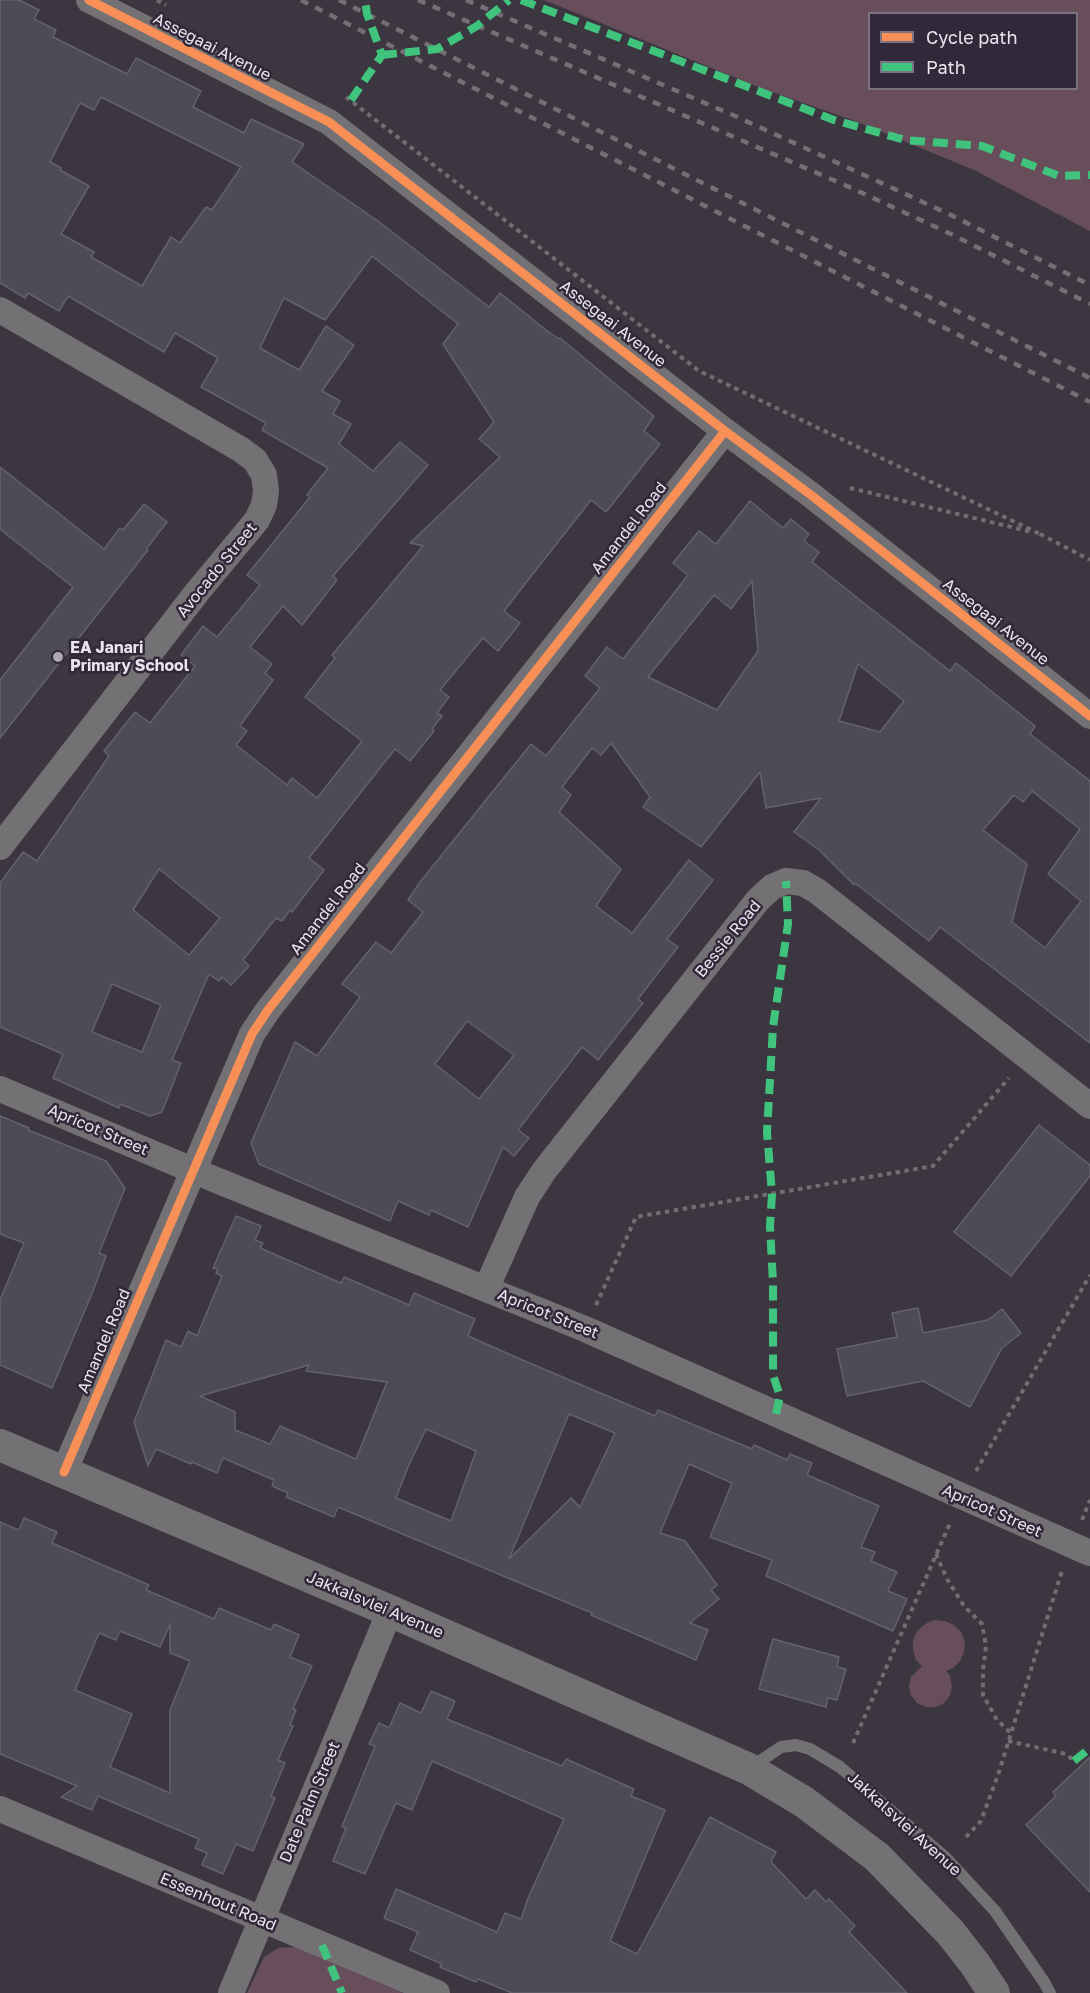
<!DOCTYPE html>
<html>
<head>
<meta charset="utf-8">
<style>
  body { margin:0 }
  #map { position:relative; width:1090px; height:1993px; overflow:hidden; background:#3b3640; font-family:"Golos Text",sans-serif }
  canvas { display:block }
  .legend { position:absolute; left:868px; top:12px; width:210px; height:78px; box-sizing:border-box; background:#312839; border:2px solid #7b7382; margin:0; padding:8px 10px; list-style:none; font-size:18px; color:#eae4f0 }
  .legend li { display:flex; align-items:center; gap:12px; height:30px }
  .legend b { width:30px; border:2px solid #7b7382 }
</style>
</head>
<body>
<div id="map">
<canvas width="1090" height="1993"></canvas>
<ul class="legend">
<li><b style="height:8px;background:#f78f57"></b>Cycle path</li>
<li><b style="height:8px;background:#40c37c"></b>Path</li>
</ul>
</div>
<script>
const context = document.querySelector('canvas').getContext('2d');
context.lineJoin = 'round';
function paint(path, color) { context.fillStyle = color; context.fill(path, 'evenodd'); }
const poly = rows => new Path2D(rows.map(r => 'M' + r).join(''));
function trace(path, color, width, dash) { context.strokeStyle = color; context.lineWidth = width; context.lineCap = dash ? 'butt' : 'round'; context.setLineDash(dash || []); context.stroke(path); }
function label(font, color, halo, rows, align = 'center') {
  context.font = font + ' "Golos Text",sans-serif'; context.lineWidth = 5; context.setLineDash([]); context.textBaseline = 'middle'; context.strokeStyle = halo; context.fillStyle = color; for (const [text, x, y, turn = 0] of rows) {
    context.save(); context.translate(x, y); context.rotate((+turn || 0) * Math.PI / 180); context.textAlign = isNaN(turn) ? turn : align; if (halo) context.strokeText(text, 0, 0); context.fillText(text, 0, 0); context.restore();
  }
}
paint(poly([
  [544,0,1090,0,1090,231,974,170,855,121,761,88],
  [870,14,1076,14,1076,88,870,88],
  [934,1620,945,1621,954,1625,961,1632,965,1642,964,1652,960,1661,953,1668,946,1671,950,1676,952,1686,950,1695,944,1703,936,1707,926,1707,917,1703,911,1695,909,1686,911,1677,922,1666,916,1660,913,1651,913,1640,917,1631,925,1624],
  [293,1947,300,1949,403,1993,247,1993,264,1957,278,1948]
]), '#684e5a');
const building = poly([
  [0,0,19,0,39,10,34,19,56,30,53,37,127,74,136,58,201,91,193,107,244,133,251,119,304,144,292,162,378,221,489,307,500,293,546,330,559,339,560,338,654,416,644,431,660,444,606,512,591,500,528,580,504,611,520,623,498,651,483,638,440,690,449,697,437,713,442,716,432,729,434,731,410,761,395,749,309,858,324,870,292,912,290,910,282,921,276,918,243,960,249,966,231,985,222,977,219,981,209,974,172,1060,181,1063,162,1112,150,1116,120,1104,119,1108,53,1078,63,1054,0,1027,0,883,23,852,37,861,109,756,104,751,135,712,150,723,172,695,195,666,181,655,203,626,217,637,260,585,247,575,310,497,307,495,328,468,262,430,266,423,201,387,218,358,175,333,164,352,68,296,59,311,28,293,25,298,0,283,0,0],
  [101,97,241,167,212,210,206,207,180,243,171,237,142,286,91,257,94,252,61,234,89,186,60,170,61,168,50,162,80,103,94,110,101,97],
  [372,256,458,324,443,344,494,422,479,439,500,457,410,543,423,546,332,655,335,658,305,697,362,741,317,798,292,778,287,785,236,745,247,731,240,726,273,680,265,673,272,664,250,647,283,606,302,625,337,580,333,576,428,465,400,442,373,471,339,444,351,424,333,414,340,401,322,391,354,345,326,326,299,370,260,348,284,298,325,320,372,256],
  [159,869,220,918,189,955,133,910,159,869],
  [112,984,161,1005,142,1052,92,1032,112,984],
  [0,467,104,549,120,528,123,530,144,504,167,522,147,548,148,550,0,738,0,680,73,587,0,529,0,467],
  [750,501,783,528,791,519,809,534,804,541,819,552,812,562,950,671,956,663,1035,726,1030,734,1090,781,1090,1043,940,927,929,941,855,883,854,885,818,849,794,832,821,798,766,808,760,772,701,847,643,807,650,797,611,743,601,755,592,748,562,787,571,795,559,812,621,869,596,906,632,933,689,860,713,880,667,939,678,947,638,999,643,1003,623,1028,598,1060,582,1047,518,1130,529,1138,514,1156,503,1147,468,1227,431,1210,429,1215,398,1201,390,1221,259,1164,251,1143,295,1042,317,1056,360,997,342,984,376,942,391,953,423,912,408,900,420,882,531,744,546,756,600,688,585,676,607,647,623,659,688,575,673,563,699,531,716,544,750,501],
  [752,581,758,651,717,710,648,677,714,595,731,609,752,581],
  [858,664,904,701,880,732,839,721,858,664],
  [1032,791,1080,829,1048,874,1081,901,1045,948,1012,922,1027,864,983,830,1014,795,1023,802,1032,791],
  [467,1021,514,1055,479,1099,435,1064,467,1021],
  [0,1116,29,1128,28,1130,106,1161,125,1188,99,1253,106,1256,93,1291,52,1388,0,1365,0,1300,24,1243,0,1234,0,1116],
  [1039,1125,1090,1165,1090,1176,1011,1276,954,1232,1039,1125],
  [236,1216,261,1226,255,1240,263,1243,260,1248,306,1268,341,1283,344,1277,409,1305,414,1293,475,1319,468,1336,527,1362,655,1416,658,1410,752,1449,754,1445,787,1460,790,1454,812,1463,807,1475,879,1506,861,1547,875,1552,871,1561,897,1572,888,1591,907,1599,893,1631,766,1576,772,1560,710,1537,732,1483,689,1464,660,1533,685,1541,717,1585,711,1590,719,1599,690,1623,708,1630,696,1660,591,1615,592,1613,338,1507,334,1517,286,1497,288,1493,272,1486,274,1480,223,1458,217,1473,192,1462,191,1464,156,1449,148,1466,134,1422,166,1340,181,1347,188,1331,197,1336,222,1276,216,1273,218,1269,213,1268,236,1216],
  [309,1365,306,1371,387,1382,356,1459,280,1426,270,1444,235,1430,235,1412,200,1396,309,1365],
  [569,1414,615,1433,580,1507,571,1498,509,1559,569,1414],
  [426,1429,476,1451,451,1521,396,1498,408,1467,426,1429],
  [918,1308,923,1333,988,1320,1002,1309,1021,1333,1002,1348,970,1407,923,1381,847,1396,837,1349,897,1337,892,1313,918,1308],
  [24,1518,57,1532,52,1543,149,1585,146,1590,214,1619,219,1608,271,1630,274,1624,299,1635,290,1657,312,1666,293,1709,296,1710,290,1725,293,1726,278,1760,285,1763,271,1796,275,1798,253,1851,236,1844,223,1874,202,1865,207,1853,195,1848,199,1839,98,1796,92,1810,61,1797,77,1786,0,1754,0,1522,19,1530,24,1518],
  [170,1624,170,1653,190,1661,170,1710,170,1793,110,1767,132,1714,75,1690,99,1633,116,1640,120,1631,160,1647,170,1624],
  [773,1639,839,1657,837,1667,846,1669,837,1700,828,1698,826,1707,759,1689,773,1639],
  [431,1691,455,1701,447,1719,562,1766,566,1759,634,1789,631,1796,665,1810,610,1941,637,1954,710,1817,776,1852,771,1862,806,1899,815,1890,826,1902,829,1899,855,1926,849,1932,907,1993,512,1993,478,1979,476,1982,440,1967,442,1964,410,1950,418,1932,384,1918,396,1889,497,1932,505,1913,521,1919,528,1898,564,1819,432,1761,412,1810,396,1803,365,1874,333,1861,346,1828,342,1826,375,1746,369,1744,379,1723,389,1728,400,1703,421,1713,431,1691],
  [1090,1757,1090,1892,1026,1825,1056,1796,1053,1792,1090,1757]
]);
paint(building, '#4d4b53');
trace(building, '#64626b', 1.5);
trace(poly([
  [157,0,166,5],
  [346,97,699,371,1040,534],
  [850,488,1032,532],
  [1040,534,1090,560],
  [596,1305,636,1217,933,1166,1009,1078],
  [976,1471,1090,1275],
  [1082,1520,1090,1500],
  [936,1554,947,1579,964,1606,982,1624,986,1646,983,1670,983,1695,997,1720,1011,1733],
  [1008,1741,1066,1754,1074,1761],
  [853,1743,951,1521],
  [966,1837,981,1821,998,1775,1062,1571]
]), '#716e73', 4, [4.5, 4.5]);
trace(poly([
  [750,1768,781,1747,796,1745,810,1749,840,1767,946,1858,995,1911,1044,1982,1050,1993]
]), '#737174', 12);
trace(poly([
  [89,0,329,122,725,431,811,495,1090,716],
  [0,310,240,449,255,460,264,475,266,491,264,505,257,520,198,591,0,847],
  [0,1089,216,1180,585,1329,1090,1553],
  [486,1289,527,1197,544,1171,758,900,772,887,786,881,803,883,817,891,1090,1106],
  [64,1472,252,1034,268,1010,725,431],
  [0,1809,437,1993],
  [231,1993,390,1611]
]), '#737174', 26);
trace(poly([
  [0,1445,390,1611,749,1769,804,1802,877,1857,950,1932,975,1964,994,1993]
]), '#737174', 32);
trace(poly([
  [301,0,1090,402],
  [339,0,1090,378],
  [418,0,847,186,951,234,1090,304],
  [466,0,735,116,853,170,951,215,1090,285]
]), '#726f76', 4.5, [8, 8]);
trace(poly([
  [521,0,834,120,905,140,982,146,1059,176,1090,175],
  [382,55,437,49,477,26,509,0],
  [351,100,382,55,367,14,365,0],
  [776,1414,780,1396,773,1375,773,1283,770,1226,772,1194,767,1132,773,1027,788,924,786,881],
  [1074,1761,1090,1748],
  [322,1945,342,1993]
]), '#40c37c', 8, [15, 8]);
trace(poly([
  [89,0,329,122,725,431,811,495,1090,716],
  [64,1472,252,1034,268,1010,725,431]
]), '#f78f57', 9);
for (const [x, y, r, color] of [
  [58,657,6,"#ada7b2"]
]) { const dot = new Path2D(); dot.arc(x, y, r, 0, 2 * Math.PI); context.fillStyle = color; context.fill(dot); trace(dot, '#312839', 2); }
label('16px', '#eae4f0', '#312839', [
  ["Assegaai Avenue",212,47,27],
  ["Assegaai Avenue",613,324,38],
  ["Amandel Road",629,528,-52],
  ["Avocado Street",217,570,-51],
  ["Assegaai Avenue",996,622,38],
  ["Amandel Road",328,909,-52],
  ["Bessie Road",728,939,-51],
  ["Apricot Street",98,1130,23],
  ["Apricot Street",548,1314,22],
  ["Amandel Road",104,1341,-67],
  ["Apricot Street",992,1511,24],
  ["Jakkalsvlei Avenue",375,1605,23],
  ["Date Palm Street",310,1802,-67],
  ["Jakkalsvlei Avenue",904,1824,42],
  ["Essenhout Road",218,1902,23]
]);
label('bold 16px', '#eae4f0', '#312839', [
  ["EA Janari",70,648],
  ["Primary School",70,666]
], 'left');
</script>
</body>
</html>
